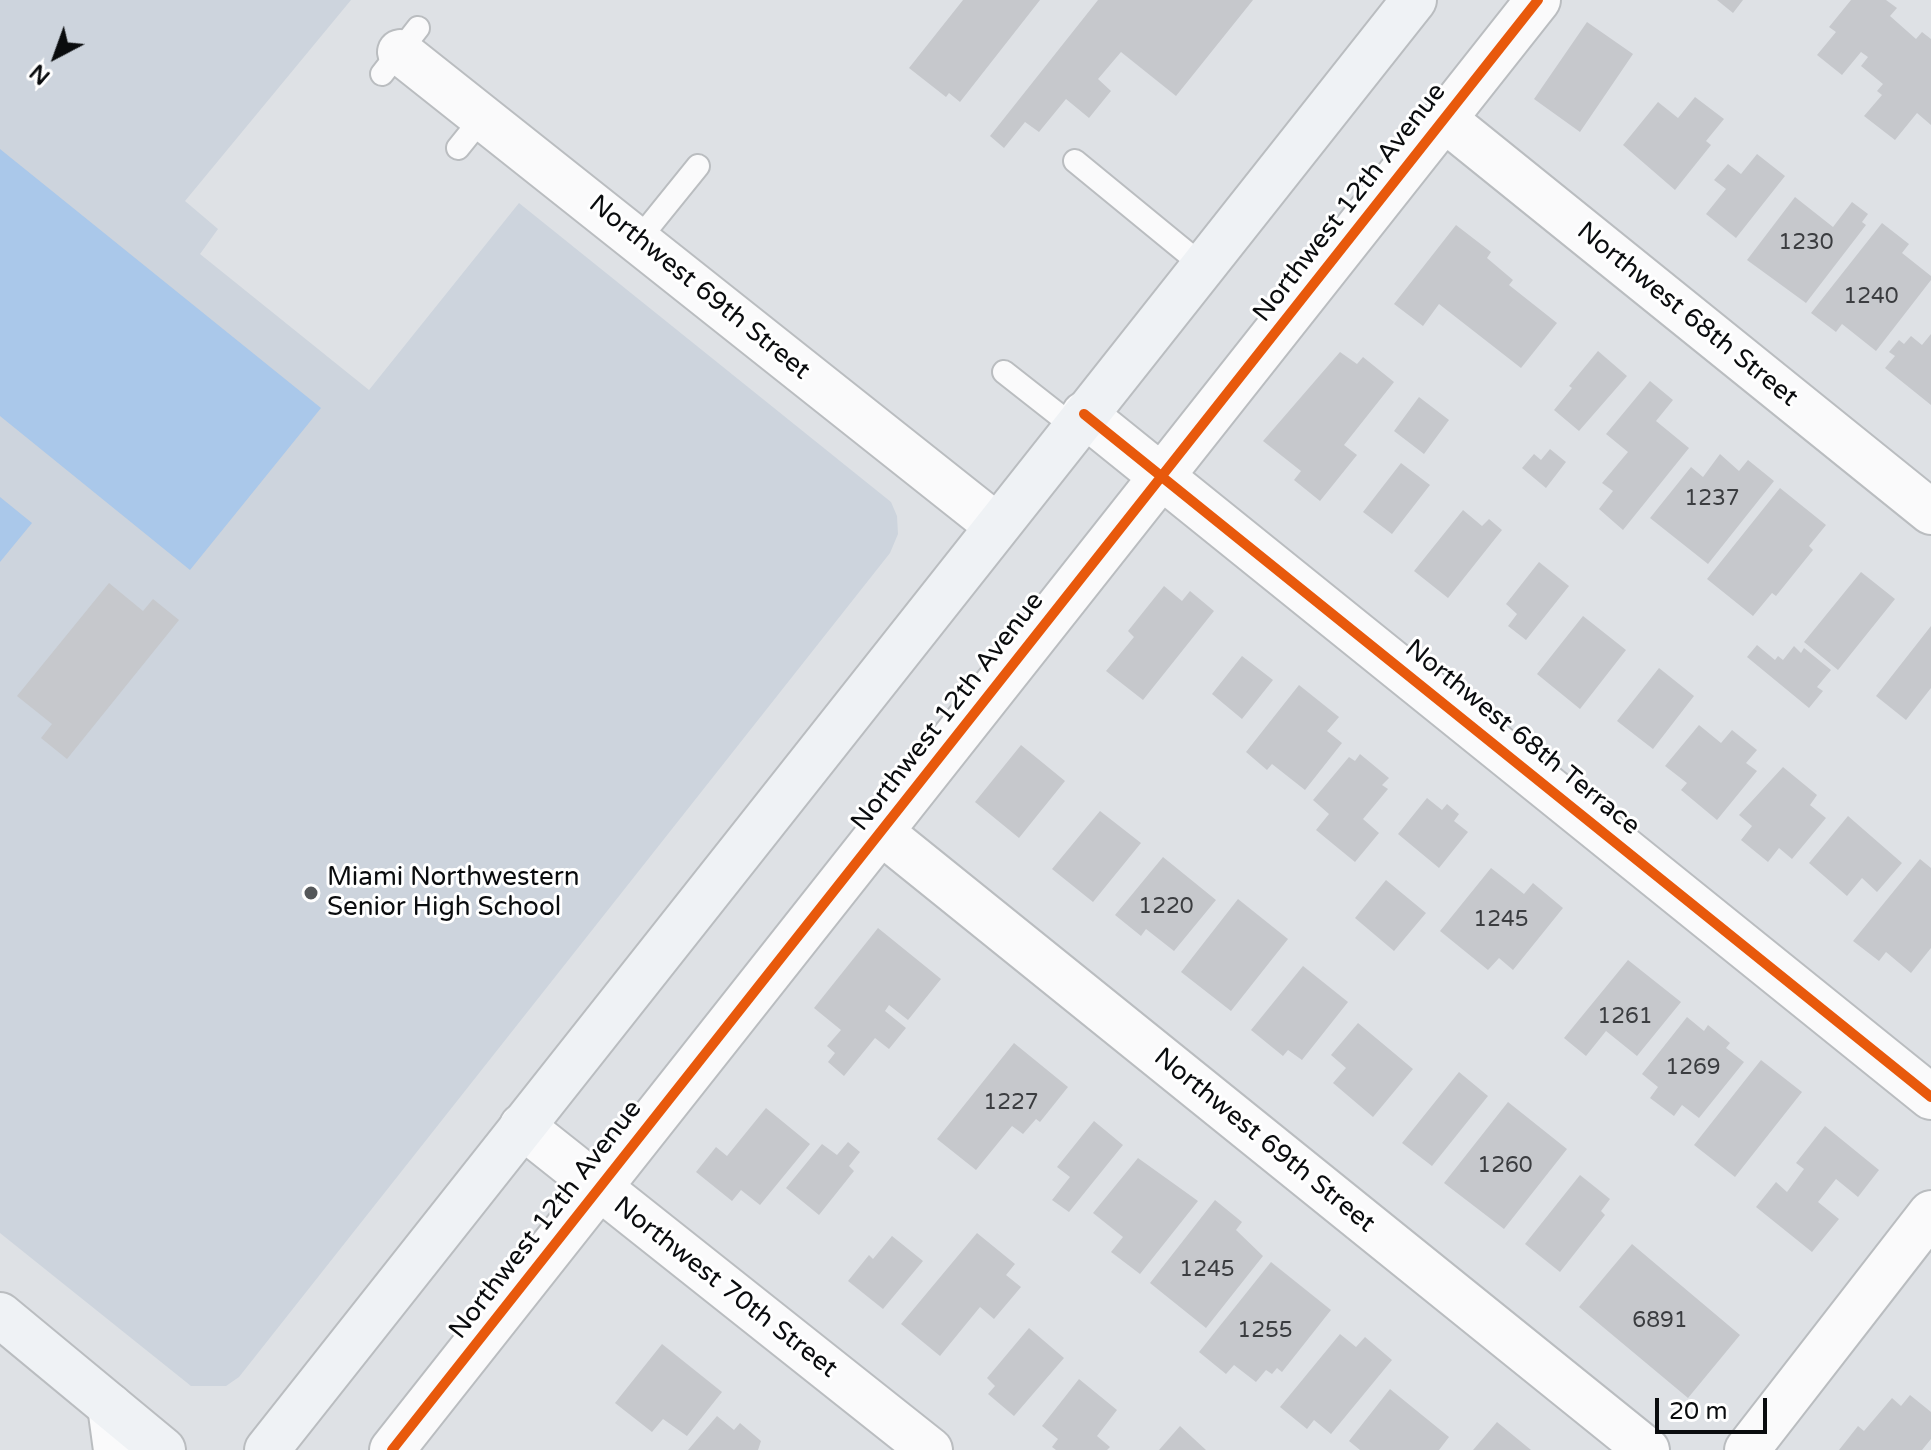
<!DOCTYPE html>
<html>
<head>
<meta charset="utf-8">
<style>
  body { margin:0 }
  #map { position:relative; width:1931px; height:1450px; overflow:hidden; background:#dee1e5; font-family:"Varela Round",sans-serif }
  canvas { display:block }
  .north { position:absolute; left:16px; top:16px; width:80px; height:80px; -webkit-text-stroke:6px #fff; paint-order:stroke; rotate:221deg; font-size:22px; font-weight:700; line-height:32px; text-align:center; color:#0a0c0e }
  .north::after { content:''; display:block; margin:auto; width:28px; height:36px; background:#0a0c0e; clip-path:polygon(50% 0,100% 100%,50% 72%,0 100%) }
  .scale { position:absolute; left:1655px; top:1398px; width:112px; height:36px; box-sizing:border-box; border:4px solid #0a0c0e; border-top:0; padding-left:10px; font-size:24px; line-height:28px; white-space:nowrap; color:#0a0c0e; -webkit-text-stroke:6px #fff; paint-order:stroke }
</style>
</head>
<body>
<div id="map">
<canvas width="1931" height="1450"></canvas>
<div class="north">N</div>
<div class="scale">20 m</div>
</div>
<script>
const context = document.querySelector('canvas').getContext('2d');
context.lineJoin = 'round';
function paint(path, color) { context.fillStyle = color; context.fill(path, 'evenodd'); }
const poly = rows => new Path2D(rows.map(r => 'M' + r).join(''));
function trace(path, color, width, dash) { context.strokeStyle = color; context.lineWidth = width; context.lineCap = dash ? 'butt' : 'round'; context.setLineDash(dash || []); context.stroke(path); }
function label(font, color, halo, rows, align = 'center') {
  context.font = font + ' "Varela Round",sans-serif'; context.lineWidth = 6; context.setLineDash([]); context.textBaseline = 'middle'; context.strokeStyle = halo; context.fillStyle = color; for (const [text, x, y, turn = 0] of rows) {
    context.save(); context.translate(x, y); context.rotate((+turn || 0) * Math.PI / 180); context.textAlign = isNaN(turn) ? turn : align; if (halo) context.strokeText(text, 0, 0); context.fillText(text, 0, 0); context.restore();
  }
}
paint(poly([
  [0,0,351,0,185,201,218,229,200,254,369,390,519,203,891,502,897,516,898,534,890,553,239,1377,226,1386,191,1386,0,1233]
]), '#cdd4dd');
paint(poly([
  [0,149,321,408,190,570,0,416],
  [0,497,32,523,0,562]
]), '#aac8ea');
paint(poly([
  [963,0,1040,0,960,102,949,93,946,97,909,68],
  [1098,0,1253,0,1176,96,1121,52,1098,79,1111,91,1089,118,1066,99,1039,132,1025,122,1004,148,990,136],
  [1717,0,1743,0,1733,13],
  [1851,0,1886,0,1897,8,1890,16,1916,39,1922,32,1931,39,1931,125,1917,113,1895,140,1864,116,1882,95,1877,91,1883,84,1861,66,1868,57,1861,52,1842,75,1817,55,1836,32,1829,27],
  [1587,22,1633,54,1580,132,1534,99],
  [1695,97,1724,119,1706,141,1711,145,1675,190,1623,145,1658,102,1678,118],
  [1757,154,1785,176,1736,238,1706,214,1726,189,1714,180,1728,164,1741,174],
  [1795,197,1833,227,1852,202,1868,214,1862,222,1866,225,1806,303,1747,260],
  [1882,223,1909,244,1902,253,1931,276,1931,280,1876,351,1842,324,1836,332,1811,313],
  [1456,225,1491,252,1487,258,1513,280,1509,285,1557,323,1521,368,1439,304,1423,326,1394,304],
  [1931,334,1931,405,1885,368,1895,356,1889,352,1899,340,1904,344,1911,336,1922,345],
  [1598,351,1627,376,1579,431,1554,410,1572,388,1569,386],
  [1340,352,1357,364,1363,357,1394,382,1344,445,1357,455,1320,501,1294,480,1301,471,1263,441],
  [1650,381,1673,400,1656,421,1689,448,1623,530,1599,509,1613,491,1602,483,1628,452,1606,434],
  [1419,397,1449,420,1424,454,1394,431],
  [1550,449,1566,462,1546,488,1522,468,1534,454,1541,460],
  [1720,454,1739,471,1748,460,1774,481,1708,564,1650,518,1691,467,1703,477],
  [1401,463,1430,485,1392,534,1363,512],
  [1780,488,1826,525,1809,546,1813,550,1776,596,1772,593,1753,616,1707,579],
  [1463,510,1482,526,1489,519,1502,530,1448,598,1414,571],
  [1539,562,1569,586,1526,640,1508,626,1517,614,1506,604],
  [1861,572,1895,599,1838,670,1804,642],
  [109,583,143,611,153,599,179,620,67,759,41,738,52,724,17,696],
  [1164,586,1182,601,1190,591,1214,611,1143,700,1106,671,1134,637,1128,631],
  [1583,616,1626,650,1580,709,1537,674],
  [1931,626,1931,688,1906,720,1876,696],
  [1757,645,1775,660,1778,656,1783,660,1794,646,1801,653,1804,648,1831,670,1817,687,1823,691,1809,708,1747,657],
  [1242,656,1273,680,1242,719,1212,694],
  [1659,668,1694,696,1653,749,1617,721],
  [1299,685,1339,717,1327,731,1342,743,1305,790,1272,764,1267,770,1246,752],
  [1699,725,1721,743,1732,730,1757,750,1746,763,1757,771,1717,820,1681,790,1687,783,1665,766],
  [1021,745,1065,781,1019,838,975,802],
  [1360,754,1389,778,1382,785,1388,789,1363,819,1379,833,1355,862,1316,830,1329,814,1313,800,1349,757,1355,761],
  [1783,767,1817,795,1810,805,1826,818,1792,859,1779,848,1768,862,1741,840,1752,826,1739,815],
  [1427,798,1442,810,1447,804,1459,814,1454,821,1468,832,1439,868,1398,834],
  [1100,811,1141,843,1093,902,1052,869],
  [1848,816,1902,863,1877,892,1862,878,1847,896,1809,863],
  [1163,857,1216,900,1174,951,1146,929,1141,936,1115,915],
  [1920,859,1931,868,1931,948,1911,973,1886,952,1879,961,1853,941],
  [1491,868,1524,894,1533,883,1563,908,1513,970,1499,958,1488,970,1440,931],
  [1386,880,1426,913,1394,951,1355,918],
  [1238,899,1288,939,1231,1011,1181,972],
  [878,928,941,979,908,1020,889,1005,885,1011,906,1028,889,1049,875,1038,844,1076,828,1062,835,1053,827,1046,841,1030,814,1008],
  [1628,960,1681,1002,1637,1056,1606,1031,1586,1056,1564,1038],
  [1303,966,1348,1002,1302,1060,1288,1050,1283,1056,1251,1030],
  [1687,1017,1704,1031,1708,1025,1730,1043,1726,1048,1744,1062,1699,1118,1682,1105,1674,1116,1650,1098,1658,1087,1642,1074],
  [1358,1023,1413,1069,1373,1117,1333,1083,1346,1068,1331,1055],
  [1014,1043,1068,1087,1040,1122,1036,1119,1023,1134,1012,1126,976,1170,937,1139],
  [1761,1060,1802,1092,1735,1177,1694,1145],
  [1459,1072,1488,1096,1432,1166,1402,1143],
  [1508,1102,1567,1149,1504,1229,1444,1183],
  [766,1108,810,1144,760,1205,741,1190,732,1201,696,1172,716,1147,727,1156],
  [1094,1121,1123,1145,1069,1212,1052,1200,1070,1177,1057,1167],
  [1825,1126,1879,1170,1858,1197,1836,1179,1818,1202,1839,1219,1812,1252,1756,1207,1776,1182,1787,1192,1804,1169,1796,1163],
  [848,1142,860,1152,849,1166,854,1171,819,1215,786,1188,822,1144,837,1155],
  [1138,1158,1198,1201,1140,1274,1111,1252,1123,1237,1093,1213],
  [1580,1175,1610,1199,1601,1211,1605,1215,1560,1272,1525,1244],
  [1215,1200,1242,1222,1236,1230,1263,1256,1206,1328,1150,1283],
  [977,1233,1015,1264,1006,1275,1021,1287,994,1319,980,1307,940,1356,901,1324],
  [892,1236,923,1261,883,1309,848,1281,869,1255,873,1259],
  [1632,1244,1740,1335,1688,1398,1579,1307],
  [1271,1262,1331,1310,1282,1372,1277,1368,1272,1374,1266,1370,1256,1382,1234,1365,1226,1374,1199,1352],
  [1029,1328,1064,1358,1014,1416,988,1394,995,1386,987,1378],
  [1340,1334,1356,1347,1365,1337,1392,1360,1331,1434,1314,1420,1307,1429,1280,1407],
  [662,1344,722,1392,687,1436,663,1419,652,1432,615,1403],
  [1079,1379,1117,1410,1097,1436,1110,1447,1107,1450,1056,1450,1052,1447,1058,1439,1042,1426],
  [1390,1389,1449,1437,1439,1450,1360,1450,1349,1441],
  [1910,1395,1931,1412,1931,1439,1922,1450,1839,1450,1858,1426,1864,1431,1892,1398,1901,1406],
  [717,1416,734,1430,740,1423,761,1441,758,1450,688,1450],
  [1497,1422,1531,1450,1473,1450],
  [1180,1426,1206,1450,1159,1450]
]), '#c6c8cc');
const lane = poly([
  [382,74,418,28],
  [458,148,483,117],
  [1075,161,1203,266],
  [639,239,698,166],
  [1004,372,1074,427]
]);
const street = poly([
  [400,52,997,526],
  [1444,119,1931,512],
  [1084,414,1931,1097],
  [881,832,1647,1450],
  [522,1126,930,1450],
  [110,1406,116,1450],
  [392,1450,1538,0],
  [1747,1450,1931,1213]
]);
const secondary = poly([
  [0,1315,163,1450],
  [267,1450,1414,0]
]);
trace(lane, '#babdc0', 26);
trace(street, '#babdc0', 48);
trace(secondary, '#babdc0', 48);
trace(lane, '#fafafb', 22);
trace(street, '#fafafb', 44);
trace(secondary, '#eff2f5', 44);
trace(poly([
  [1084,414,1931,1097],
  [392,1450,1538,0]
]), '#e8590c', 10);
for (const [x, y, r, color] of [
  [311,893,8,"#545759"]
]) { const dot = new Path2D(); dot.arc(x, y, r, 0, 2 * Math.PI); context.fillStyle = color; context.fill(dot); trace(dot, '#fff', 3); }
label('22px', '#3b3d40', null, [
  ["1230",1806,243],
  ["1240",1871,297],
  ["1237",1712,499],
  ["1220",1166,907],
  ["1245",1501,920],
  ["1261",1625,1017],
  ["1269",1693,1068],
  ["1227",1011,1103],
  ["1260",1505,1166],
  ["1245",1207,1270],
  ["6891",1660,1321],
  ["1255",1265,1331]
]);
label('26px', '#0a0c0e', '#fff', [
  ["Northwest 12th Avenue",1350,203,-52],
  ["Northwest 69th Street",699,288,39],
  ["Northwest 68th Street",1687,315,39],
  ["Northwest 12th Avenue",948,712,-52],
  ["Northwest 68th Terrace",1522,738,39],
  ["Northwest 69th Street",1264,1141,39],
  ["Northwest 12th Avenue",546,1220,-52],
  ["Northwest 70th Street",725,1288,38]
]);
label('26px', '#0a0c0e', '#fff', [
  ["Miami Northwestern",327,878],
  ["Senior High School",327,908]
], 'left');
</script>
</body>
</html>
